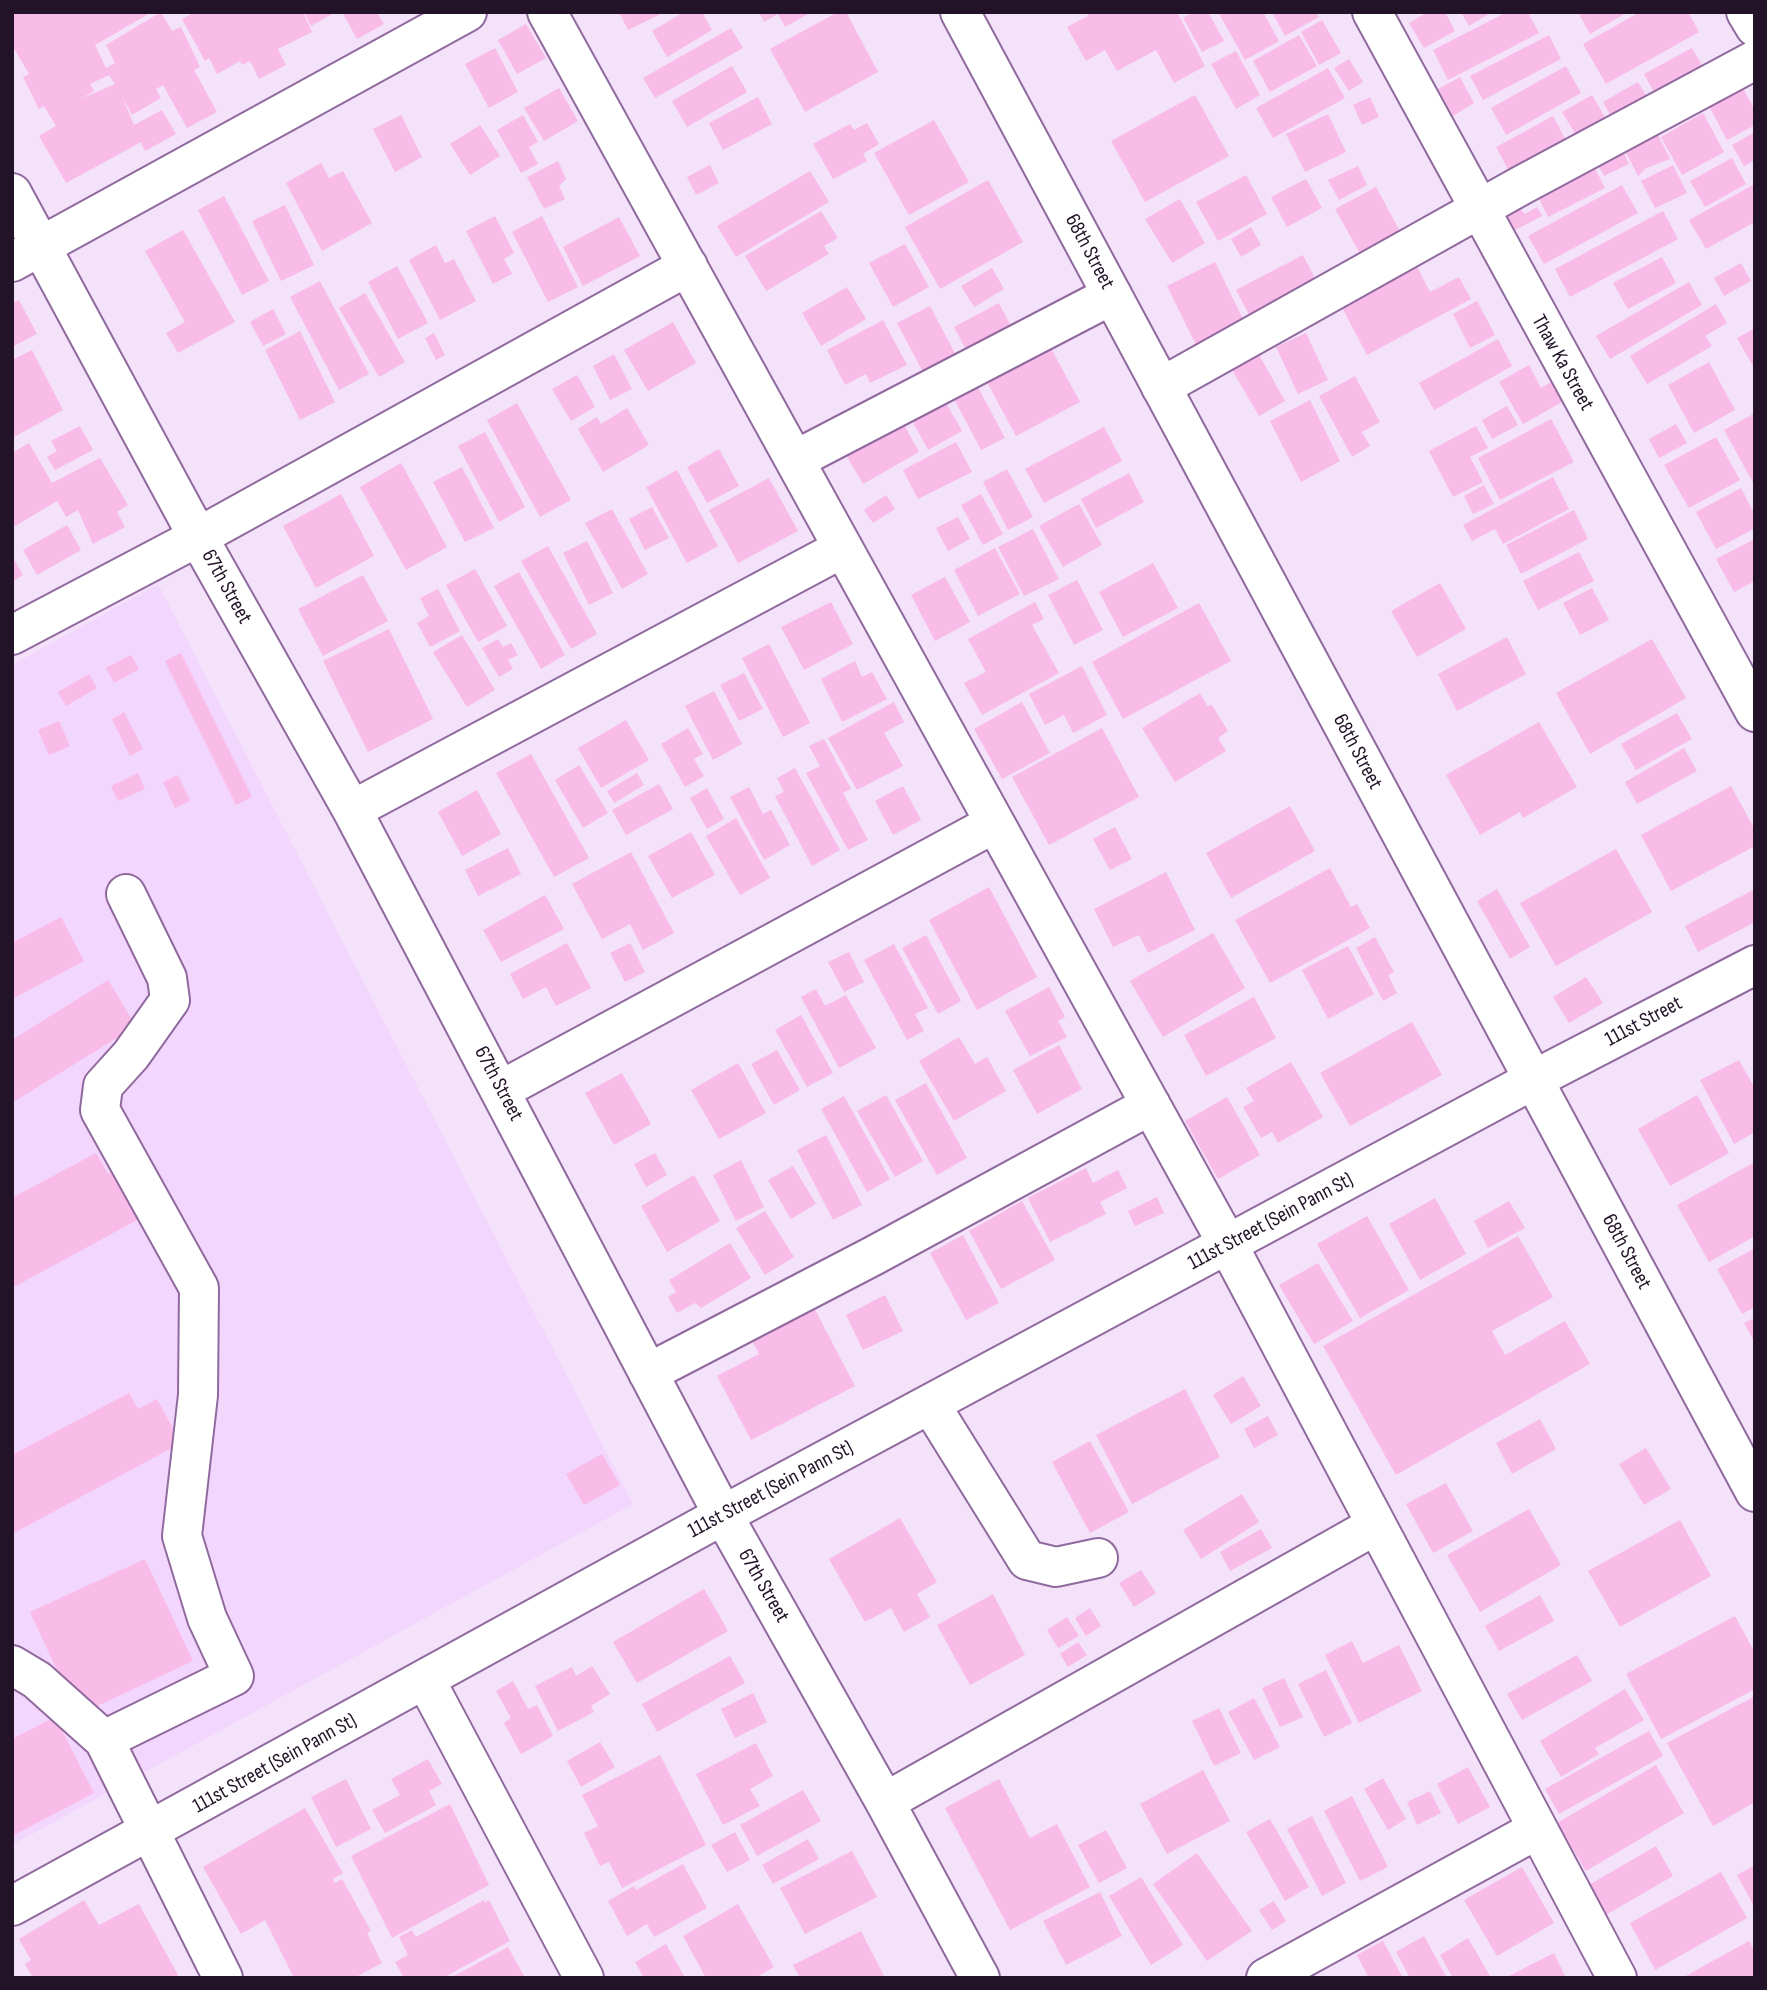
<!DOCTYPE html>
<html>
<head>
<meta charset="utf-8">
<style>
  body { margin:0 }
  #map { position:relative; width:1767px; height:1990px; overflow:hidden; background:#f3e2f9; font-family:"Sofia Sans Condensed",sans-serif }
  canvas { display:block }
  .frame { position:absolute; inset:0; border:14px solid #231328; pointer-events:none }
</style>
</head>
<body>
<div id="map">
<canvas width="1767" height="1990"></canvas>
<div class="frame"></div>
</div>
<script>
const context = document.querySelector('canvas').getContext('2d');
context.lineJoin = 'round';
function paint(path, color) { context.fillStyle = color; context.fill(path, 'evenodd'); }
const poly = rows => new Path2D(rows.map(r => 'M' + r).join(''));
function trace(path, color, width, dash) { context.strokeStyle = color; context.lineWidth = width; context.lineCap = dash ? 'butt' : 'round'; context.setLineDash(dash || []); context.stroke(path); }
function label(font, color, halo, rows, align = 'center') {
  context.font = font + ' "Sofia Sans Condensed",sans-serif'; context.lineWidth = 5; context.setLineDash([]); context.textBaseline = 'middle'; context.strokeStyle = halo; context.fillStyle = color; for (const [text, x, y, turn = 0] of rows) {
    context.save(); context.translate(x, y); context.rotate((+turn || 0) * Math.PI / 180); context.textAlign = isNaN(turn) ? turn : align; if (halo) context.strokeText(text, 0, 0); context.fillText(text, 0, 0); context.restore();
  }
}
paint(poly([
  [158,584,633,1504,12,1845,12,665]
]), '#f3d6fd');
paint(poly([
  [12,12,152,12,95,45,106,68,115,63,106,45,161,12,172,31,181,27,200,67,194,70,217,112,187,128,163,85,156,89,161,98,132,115,122,96,134,125,162,110,176,134,145,151,141,142,66,183,39,136,56,126,44,106,39,109,23,77,29,74,12,45],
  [109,75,115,84,81,99,94,91,90,84],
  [195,12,303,12,312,32,278,49,286,65,259,79,250,61,242,65,240,61,217,74,209,58,205,61,182,19],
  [304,12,336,12,311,26],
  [342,12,377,12,384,24,357,39],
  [619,12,665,12,628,30],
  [684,12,702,12,712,30,667,57,652,31],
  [759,12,812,12,785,27,778,14,764,22],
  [838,12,846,12,878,72,805,112,770,49],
  [1086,12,1177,12,1205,66,1174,83,1156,50,1117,71,1105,50,1086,61,1067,27,1088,16],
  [1194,12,1208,12,1224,41,1202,52,1183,18],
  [1218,12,1263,12,1279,41,1245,60],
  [1272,12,1316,12,1319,17,1285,36],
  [1428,12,1445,12,1455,31,1424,48,1409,23],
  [1461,12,1492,12,1469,26],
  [1507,12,1528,12,1539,33,1448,80,1433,50],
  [1578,12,1628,12,1590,34],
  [1640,12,1688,12,1699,32,1606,84,1583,44],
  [1322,20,1341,53,1319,65,1301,32],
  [526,24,546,58,517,74,498,40],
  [731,28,743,48,655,98,643,78],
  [1299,35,1317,66,1270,92,1253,61],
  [1549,35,1561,59,1483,100,1470,76],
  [495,48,518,92,489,108,465,64],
  [1692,48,1706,72,1658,99,1644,74],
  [1236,51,1260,95,1236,109,1211,64],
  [1349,59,1363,82,1349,91,1334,68],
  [732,66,747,92,687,127,672,101],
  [1566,66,1581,93,1506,135,1491,108],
  [1328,68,1345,98,1273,138,1256,108],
  [1735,75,1755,110,1755,125,1727,140,1702,93],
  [1460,77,1474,103,1453,116,1438,89],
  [1638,82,1650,102,1614,122,1603,102],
  [559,88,578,121,544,141,524,108],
  [1195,95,1229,156,1145,202,1111,141],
  [1592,95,1609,124,1580,142,1562,112],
  [758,97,772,124,723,150,709,123],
  [1370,97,1379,117,1362,125,1353,105],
  [1703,113,1724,152,1682,175,1661,137],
  [1328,114,1346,152,1305,172,1286,134],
  [401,115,422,157,395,172,373,129],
  [523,115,538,142,529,147,538,164,521,173,497,130],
  [1553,116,1568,144,1511,175,1496,147],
  [934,120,969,182,909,215,874,153],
  [867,123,879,144,863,154,867,161,833,179,813,144,850,124,854,130],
  [480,125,500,156,470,175,450,144],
  [1653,125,1670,159,1646,168,1638,176,1620,141],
  [1755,132,1755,160,1744,166,1732,145],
  [1618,140,1629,164,1604,176,1592,153],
  [1588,155,1605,188,1548,217,1532,184],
  [1732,158,1746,184,1705,207,1690,181],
  [558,161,566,179,559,186,565,199,544,209,527,177],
  [321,163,329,178,343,171,372,223,322,251,286,183],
  [710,165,719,183,696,195,687,177],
  [1673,165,1687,193,1655,208,1641,181],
  [1358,166,1367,185,1339,200,1328,180],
  [810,171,829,202,736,257,717,226],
  [1246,175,1267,214,1218,241,1196,202],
  [1306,179,1322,208,1287,227,1271,197],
  [988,180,1023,242,940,289,905,227],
  [1755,184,1755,222,1706,249,1689,220],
  [1622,185,1638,213,1544,264,1528,236],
  [1376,187,1402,235,1362,257,1335,209],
  [224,196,269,281,242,295,198,210],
  [1180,199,1205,243,1172,263,1145,219],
  [285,205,314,265,281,281,252,221],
  [1537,207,1542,216,1515,230,1506,216,1520,209,1525,214],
  [821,211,838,238,824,246,829,254,766,291,745,256],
  [1663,211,1678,239,1570,297,1555,269],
  [495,216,514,253,504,259,512,274,493,284,466,231],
  [542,216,578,287,548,302,512,232],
  [619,217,640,256,583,286,563,247],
  [1251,227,1261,245,1241,257,1231,239],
  [183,230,235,322,178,353,166,333,185,322,145,251],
  [905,244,929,287,893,307,869,263],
  [436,245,445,263,454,259,476,301,440,320,409,260],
  [1303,255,1319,286,1252,320,1236,290],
  [1412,257,1430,292,1459,277,1471,299,1367,355,1337,298],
  [1662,257,1676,283,1628,309,1613,283],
  [1215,262,1245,323,1197,347,1167,286],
  [1741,263,1751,281,1724,296,1714,278],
  [397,266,428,323,398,339,368,282],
  [992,268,1004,289,974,307,961,286],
  [320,281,369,374,339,390,290,297],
  [1689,282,1702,305,1610,359,1596,336],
  [847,287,866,319,821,346,802,313],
  [365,293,405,362,379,377,339,308],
  [19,300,37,334,12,347,12,303],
  [1477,301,1495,335,1470,348,1453,314],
  [999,303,1015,334,970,357,954,327],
  [1716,304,1727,323,1705,336,1712,346,1647,384,1630,356],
  [930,306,957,357,924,374,897,323],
  [273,309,286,334,263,346,250,322],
  [883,320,907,365,870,383,866,374,845,385,827,350],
  [673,322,696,363,648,391,624,350],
  [1755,328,1755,365,1753,366,1737,338],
  [300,331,335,402,300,420,265,350],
  [434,333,445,355,436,360,425,338],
  [1306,333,1328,380,1298,394,1276,347],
  [1045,337,1080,402,1016,436,981,371],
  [1498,339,1512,366,1434,410,1419,383],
  [32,350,63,410,12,438,12,360],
  [1258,353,1285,401,1259,416,1231,368],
  [614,354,632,389,610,400,593,366],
  [1709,362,1735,410,1694,433,1668,385],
  [1529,365,1541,388,1551,382,1562,402,1523,424,1499,382],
  [577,375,595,407,571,421,552,389],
  [1355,376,1380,422,1362,432,1370,446,1352,457,1319,396],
  [973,378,1005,438,981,450,950,391],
  [1310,400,1340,461,1301,482,1270,421],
  [945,401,962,431,928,450,912,420],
  [517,403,571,500,540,517,487,420],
  [1507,406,1518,425,1492,439,1482,420],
  [627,408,649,445,603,472,578,429,597,417,601,424],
  [1755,413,1755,486,1724,430],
  [1551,419,1574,462,1500,500,1478,458],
  [902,421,919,452,863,484,845,453],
  [1676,424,1687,443,1659,458,1649,439],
  [80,426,93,450,55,470,47,457,57,451,51,441],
  [1476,426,1488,448,1470,457,1483,482,1453,497,1429,451],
  [1104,427,1122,461,1044,503,1025,469],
  [485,432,525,507,499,522,458,446],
  [1716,437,1740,480,1689,508,1664,465],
  [956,442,972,472,918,499,903,470],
  [29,443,52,483,100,458,128,505,117,512,125,527,93,544,78,510,66,517,57,501,12,528,12,453],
  [719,449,739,486,707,503,687,467],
  [401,463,447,547,406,570,360,487],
  [462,467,494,528,465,542,433,482],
  [1007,469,1033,517,1008,530,983,482],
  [677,470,718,546,687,563,646,487],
  [1129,473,1144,502,1096,528,1081,499],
  [1553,477,1569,509,1503,544,1495,529,1472,541,1463,525],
  [769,478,798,531,738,563,709,510],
  [1484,485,1494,504,1473,514,1464,496],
  [1741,488,1755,515,1755,528,1716,549,1696,512],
  [341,494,374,556,316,588,283,526],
  [981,494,1003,534,983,545,961,505],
  [886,495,895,509,873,523,864,510],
  [1079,504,1102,545,1063,567,1039,526],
  [652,507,669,538,645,550,629,519],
  [612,509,648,574,622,589,585,523],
  [1574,510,1588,539,1521,574,1506,545],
  [958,517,970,539,948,551,936,528],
  [67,525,81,550,37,575,23,550],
  [1033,529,1059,579,1024,596,998,547],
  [1755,539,1755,581,1734,592,1716,559],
  [587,541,613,593,589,605,563,553],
  [548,546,597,634,571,649,521,561],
  [995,548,1020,594,978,616,954,570],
  [1579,552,1594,581,1538,610,1523,581],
  [12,556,23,575,12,582],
  [1153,563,1178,608,1123,637,1099,592],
  [475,569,507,626,478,642,446,585],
  [519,572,565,655,541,669,494,586],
  [363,575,388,621,323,656,298,609],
  [945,577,970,622,935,641,911,595],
  [1077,580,1103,630,1074,645,1048,595],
  [1440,583,1466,629,1417,657,1391,611],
  [1592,588,1609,620,1580,635,1563,603],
  [438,589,460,631,430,647,417,623,429,616,420,598],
  [831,602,853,644,804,670,781,627],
  [1035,602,1044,619,1032,625,1059,673,982,715,964,683,986,672,968,639],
  [1199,603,1231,661,1123,719,1092,662],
  [389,629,433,719,368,752,323,661],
  [462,635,495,690,467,707,433,652],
  [1507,637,1526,674,1457,711,1438,674],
  [498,639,503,647,511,643,518,655,508,660,513,669,499,677,482,648],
  [1652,639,1686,698,1590,754,1556,693],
  [769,644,810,723,783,737,742,658],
  [181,653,252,797,236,805,165,661],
  [131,655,139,669,114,683,106,668],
  [855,661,862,677,872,672,887,699,842,722,821,679],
  [1082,666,1107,715,1073,733,1064,715,1045,725,1029,694],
  [744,673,763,709,739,721,720,685],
  [89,674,97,688,66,706,58,692],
  [714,691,742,744,713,760,685,706],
  [1200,693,1207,706,1212,705,1228,731,1218,738,1226,751,1175,782,1142,728],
  [894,702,904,722,884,733,903,766,857,790,828,738],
  [1022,702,1050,753,1002,779,974,729],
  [124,712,143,749,130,756,112,719],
  [1677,713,1692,739,1636,770,1621,744],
  [626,720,649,760,601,788,578,748],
  [59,721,70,746,49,755,38,730],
  [1539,722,1577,787,1523,818,1520,812,1480,835,1446,775],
  [688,728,703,754,694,759,704,776,685,787,661,744],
  [1102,728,1139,797,1049,845,1012,777],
  [824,739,851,789,843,793,868,840,848,850,806,773,820,766,809,746],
  [1684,748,1697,771,1637,804,1625,782],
  [531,754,589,858,554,877,496,773],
  [579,765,608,813,583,828,555,780],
  [795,768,840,850,812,866,775,796,784,792,777,778],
  [138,773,145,789,118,801,111,786],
  [637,773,644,785,614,803,607,791],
  [178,775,190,801,175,808,163,782],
  [659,784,673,809,626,835,612,810],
  [903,786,921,820,893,835,875,801],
  [1731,786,1755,830,1755,846,1671,891,1641,835],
  [749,787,763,814,771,810,790,845,764,860,730,797],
  [707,788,724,819,707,829,690,798],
  [477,790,501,834,462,856,438,812],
  [1290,806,1315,851,1231,898,1206,853],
  [736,818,770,878,740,895,706,836],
  [1115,827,1132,859,1110,870,1093,839],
  [691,832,715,875,672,898,648,856],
  [508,848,521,874,478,896,465,870],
  [1616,849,1652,912,1556,966,1520,903],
  [631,852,674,933,643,950,630,924,602,939,572,884],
  [1330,868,1351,907,1357,904,1370,928,1270,983,1235,920],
  [1166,872,1195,930,1148,953,1139,935,1113,947,1094,909],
  [989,887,1037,977,977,1010,929,920],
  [1497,889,1530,947,1510,959,1477,901],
  [1755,889,1755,922,1698,952,1685,926],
  [545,895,564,929,501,962,483,930],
  [61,917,84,961,12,999,12,943],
  [1213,933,1245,988,1163,1037,1130,981],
  [926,935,961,1001,938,1014,902,948],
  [1375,937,1394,972,1388,975,1397,993,1383,1001,1356,948],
  [567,943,591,988,556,1006,546,987,523,999,510,974],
  [630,943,645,972,625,982,610,953],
  [894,944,928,1008,915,1014,924,1031,907,1040,864,960],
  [1348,946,1374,994,1328,1019,1302,970],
  [849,952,864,982,844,992,828,962],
  [1586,977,1603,1003,1569,1023,1553,997],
  [108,980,136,1026,12,1103,12,1040],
  [1049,987,1065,1017,1058,1021,1067,1037,1030,1056,1005,1011],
  [816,989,825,1006,846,995,876,1048,839,1068,801,997],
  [1254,997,1276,1038,1206,1076,1184,1035],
  [801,1015,833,1073,807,1087,775,1030],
  [1412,1022,1442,1075,1350,1126,1320,1073],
  [959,1037,975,1064,987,1057,1006,1091,954,1121,919,1061],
  [1059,1045,1082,1089,1037,1114,1013,1070],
  [777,1050,800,1090,774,1105,751,1064],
  [1739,1060,1755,1089,1755,1132,1734,1144,1700,1080],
  [1291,1062,1323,1117,1278,1143,1272,1132,1261,1138,1243,1107,1254,1101,1246,1088],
  [738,1063,766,1113,719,1139,691,1090],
  [622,1073,651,1124,614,1145,585,1093],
  [926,1083,967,1158,937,1175,895,1100],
  [886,1095,923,1161,895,1177,857,1111],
  [1697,1095,1729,1153,1670,1186,1638,1129],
  [844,1096,890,1179,867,1192,821,1109],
  [1227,1097,1260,1155,1218,1179,1185,1121],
  [826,1135,862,1205,833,1220,797,1150],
  [96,1153,108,1174,124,1165,150,1213,12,1288,12,1198],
  [655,1153,667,1175,646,1187,634,1164],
  [741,1160,764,1207,736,1221,713,1175],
  [1755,1162,1755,1236,1709,1262,1677,1205],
  [793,1166,816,1204,791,1219,768,1180],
  [1086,1168,1093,1183,1118,1170,1127,1188,1100,1202,1106,1214,1050,1242,1028,1198],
  [694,1175,720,1221,667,1252,641,1206],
  [1157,1197,1164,1213,1135,1226,1128,1211],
  [1435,1198,1466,1254,1420,1280,1389,1224],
  [1022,1201,1055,1260,1001,1289,969,1231],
  [1509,1201,1525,1228,1488,1248,1474,1221],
  [765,1211,794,1257,765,1275,736,1228],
  [1367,1216,1409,1290,1360,1318,1317,1244],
  [963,1235,999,1303,966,1320,930,1253],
  [1518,1236,1553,1297,1492,1331,1505,1355,1565,1321,1590,1364,1396,1475,1323,1346],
  [730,1243,751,1278,701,1308,695,1303,677,1313,668,1297,676,1292,669,1280],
  [1755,1248,1755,1307,1742,1314,1717,1269],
  [1318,1263,1353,1321,1314,1344,1279,1285],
  [885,1295,903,1331,863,1350,846,1315],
  [811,1302,855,1386,751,1440,717,1376,759,1354,749,1335],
  [1755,1318,1755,1343,1744,1323],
  [1243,1376,1261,1406,1231,1424,1213,1395],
  [1185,1389,1220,1457,1132,1504,1096,1435],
  [129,1393,138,1409,157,1399,181,1443,12,1534,12,1455],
  [1268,1416,1278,1435,1254,1448,1244,1429],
  [1540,1419,1556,1449,1512,1474,1496,1443],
  [1090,1441,1129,1512,1090,1533,1052,1462],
  [1646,1448,1671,1489,1644,1505,1619,1464],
  [602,1454,620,1485,584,1505,566,1474],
  [1446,1483,1473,1531,1433,1553,1406,1504],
  [1242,1494,1259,1522,1201,1559,1183,1530],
  [1529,1509,1561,1565,1480,1612,1447,1555],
  [900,1518,937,1582,917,1594,930,1617,904,1632,891,1608,865,1622,829,1559],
  [1680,1520,1711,1576,1620,1627,1588,1571],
  [1261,1529,1272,1548,1230,1571,1220,1552],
  [145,1559,193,1661,78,1715,30,1612],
  [1141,1570,1156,1593,1134,1607,1119,1583],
  [704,1589,728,1631,637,1683,613,1642],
  [993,1594,1025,1655,970,1685,937,1625],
  [1540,1595,1554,1621,1499,1651,1485,1626],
  [1090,1608,1101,1626,1086,1636,1075,1618],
  [1735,1616,1755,1653,1755,1689,1661,1739,1626,1674],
  [1067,1617,1079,1636,1058,1648,1047,1630],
  [1352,1641,1363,1663,1399,1645,1422,1691,1359,1723,1325,1655],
  [1078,1642,1087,1655,1068,1667,1060,1654],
  [1577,1655,1592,1681,1522,1720,1507,1694],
  [730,1656,745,1683,657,1732,642,1704],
  [592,1666,610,1694,591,1706,594,1712,558,1731,535,1686,572,1667,576,1676],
  [1326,1670,1352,1723,1324,1737,1298,1684],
  [1284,1678,1303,1717,1280,1727,1262,1688],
  [513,1681,528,1709,537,1705,553,1736,521,1754,504,1723,511,1718,496,1691],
  [1625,1689,1644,1720,1595,1748,1599,1754,1561,1777,1540,1741],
  [753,1693,767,1722,735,1738,721,1709],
  [1755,1696,1755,1802,1713,1826,1667,1743],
  [1254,1698,1280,1747,1254,1760,1228,1712],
  [1219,1708,1241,1753,1214,1766,1192,1721],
  [55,1717,94,1793,12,1836,12,1739],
  [1649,1731,1663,1756,1559,1814,1545,1789],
  [600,1742,615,1767,581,1787,567,1761],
  [756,1743,773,1776,750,1789,760,1806,723,1825,696,1774],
  [660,1755,706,1845,622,1888,609,1862,600,1866,584,1833,598,1826,582,1795],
  [428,1759,442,1784,429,1791,436,1805,385,1833,372,1810,400,1795,391,1779],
  [1656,1765,1684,1813,1586,1871,1557,1823],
  [1468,1767,1490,1807,1458,1824,1437,1784],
  [1203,1770,1230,1821,1167,1854,1140,1804],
  [1383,1778,1406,1819,1388,1830,1364,1789],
  [346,1779,371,1829,336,1847,311,1797],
  [999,1779,1030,1838,1057,1824,1090,1887,1010,1930,945,1808],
  [803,1790,821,1821,757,1856,740,1825],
  [1430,1791,1441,1813,1417,1825,1407,1802],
  [1352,1796,1388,1867,1360,1881,1324,1811],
  [450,1804,489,1885,392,1938,351,1856],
  [305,1808,343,1873,333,1879,335,1883,342,1879,371,1931,367,1933,382,1963,354,1978,294,1978,265,1920,241,1934,203,1867],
  [1312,1816,1346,1883,1322,1896,1287,1829],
  [1270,1819,1309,1887,1285,1901,1246,1832],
  [1106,1830,1127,1868,1099,1883,1078,1845],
  [735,1832,750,1860,727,1872,711,1845],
  [808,1839,819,1859,773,1884,762,1865],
  [1656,1846,1673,1876,1592,1923,1575,1893],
  [852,1851,877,1897,805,1934,780,1888],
  [1197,1853,1252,1931,1207,1961,1153,1884],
  [683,1864,707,1908,654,1937,647,1924,627,1936,608,1901,634,1886,636,1890],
  [1755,1865,1755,1908,1737,1875],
  [1522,1867,1554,1923,1497,1956,1464,1900],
  [1721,1872,1747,1918,1655,1970,1630,1923],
  [1141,1877,1183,1945,1151,1965,1109,1896],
  [1100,1892,1122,1936,1066,1965,1043,1921],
  [84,1900,99,1925,139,1904,178,1975,173,1978,33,1978,25,1964,31,1960,19,1939],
  [484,1900,485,1903,489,1900,510,1941,443,1978,404,1978,395,1962,408,1955,399,1937,412,1930,416,1937],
  [1274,1901,1286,1921,1272,1930,1259,1910],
  [738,1904,774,1967,755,1978,706,1978,683,1936],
  [861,1931,885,1978,800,1978,793,1965],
  [1424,1936,1447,1978,1410,1978,1396,1952],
  [1468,1938,1491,1978,1453,1978,1440,1955],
  [1383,1941,1403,1978,1369,1978,1357,1955],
  [1749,1941,1755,1952,1755,1978,1682,1978],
  [666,1944,685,1978,644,1978,635,1962],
  [508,1947,525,1978,450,1978],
  [1554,1953,1566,1978,1505,1978]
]), '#f9bbe7');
const minor = poly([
  [547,12,1228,1245,1617,1978],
  [1372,12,1755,712],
  [1746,12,1755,27],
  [12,193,198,537,352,810,723,1515,885,1802,980,1978],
  [12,262,467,12],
  [1161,387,1522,185,1755,60],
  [795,460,1112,295],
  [12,635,198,537,688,266],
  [352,810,843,548],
  [126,894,167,978,170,1000,131,1055,103,1086,100,1110,199,1288,198,1395,182,1536,207,1618,234,1676,104,1740,223,1978],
  [501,1090,995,823],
  [648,1373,873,1256,1151,1105],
  [930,1404,1027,1560,1056,1567,1098,1558],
  [12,1665,37,1680,104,1740],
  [426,1681,584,1978],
  [885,1802,1376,1525],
  [12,1906,723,1515,1533,1080,1755,965],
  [1266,1978,1538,1829]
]);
const major = poly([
  [960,12,1755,1492]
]);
trace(minor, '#90699e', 42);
trace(major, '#90699e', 42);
trace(minor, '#fff', 38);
trace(major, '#fff', 38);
label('21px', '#231328', '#fff', [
  ["68th Street",1089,252,62],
  ["Thaw Ka Street",1562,363,61],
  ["67th Street",226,587,61],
  ["68th Street",1357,752,62],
  ["111st Street",1644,1022,-28],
  ["67th Street",498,1084,62],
  ["111st Street (Sein Pann St)",1271,1222,-28],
  ["68th Street",1626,1252,62],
  ["111st Street (Sein Pann St)",771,1490,-28],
  ["67th Street",763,1586,60],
  ["111st Street (Sein Pann St)",275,1764,-29]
]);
</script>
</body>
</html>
